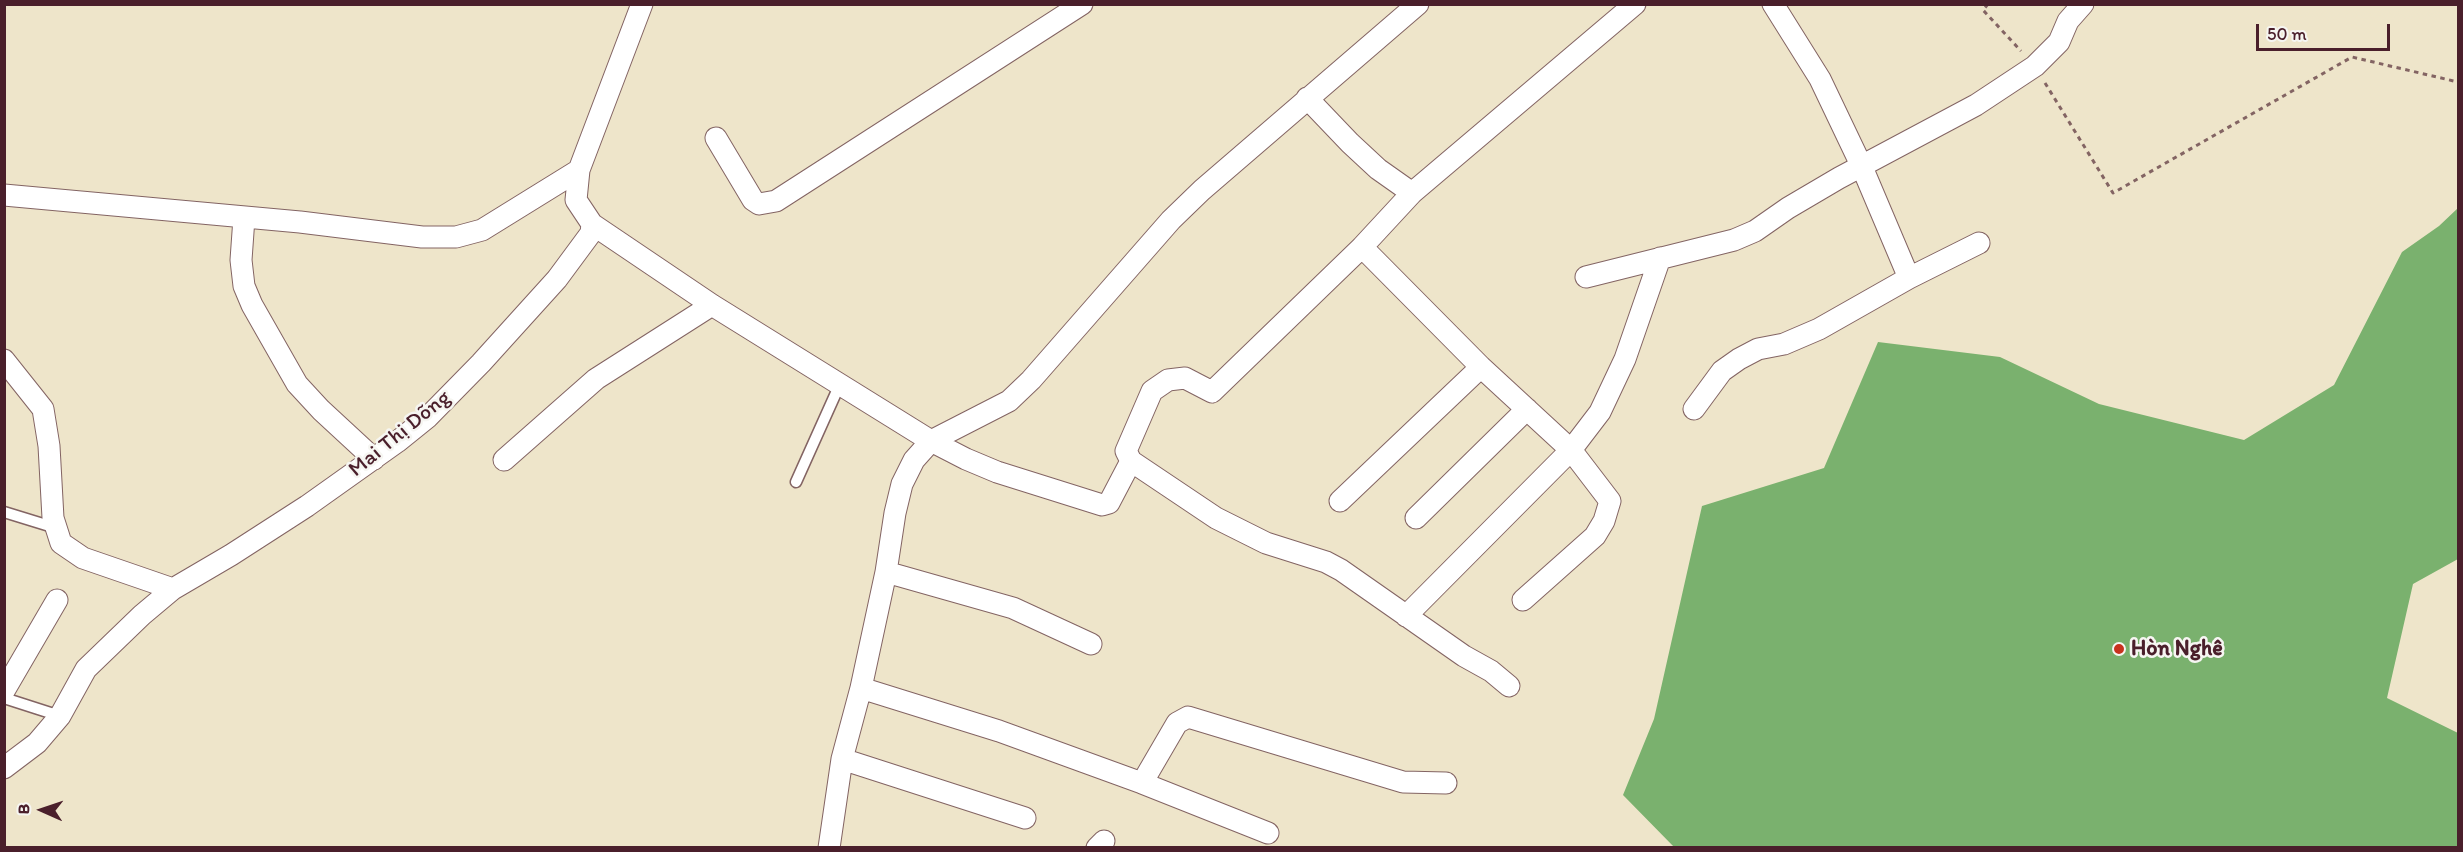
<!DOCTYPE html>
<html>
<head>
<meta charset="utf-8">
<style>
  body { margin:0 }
  #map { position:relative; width:2463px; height:852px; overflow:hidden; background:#eee5ca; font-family:Itim,sans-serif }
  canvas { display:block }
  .frame { position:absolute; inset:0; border:6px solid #4a1f2b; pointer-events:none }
  .north { position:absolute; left:12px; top:780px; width:60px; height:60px; -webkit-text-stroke:4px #f6f6f2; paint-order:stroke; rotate:273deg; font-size:16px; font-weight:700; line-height:24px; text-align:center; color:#4a1f2b }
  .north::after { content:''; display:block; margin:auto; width:21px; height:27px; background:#4a1f2b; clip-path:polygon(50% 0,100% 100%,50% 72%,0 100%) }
  .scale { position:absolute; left:2256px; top:24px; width:134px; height:27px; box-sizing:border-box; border:3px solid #4a1f2b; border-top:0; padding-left:8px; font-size:18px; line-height:21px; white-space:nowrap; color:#4a1f2b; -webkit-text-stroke:4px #f6f6f2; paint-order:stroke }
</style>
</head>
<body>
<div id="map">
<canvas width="2463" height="852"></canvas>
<div class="frame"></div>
<div class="north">B</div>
<div class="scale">50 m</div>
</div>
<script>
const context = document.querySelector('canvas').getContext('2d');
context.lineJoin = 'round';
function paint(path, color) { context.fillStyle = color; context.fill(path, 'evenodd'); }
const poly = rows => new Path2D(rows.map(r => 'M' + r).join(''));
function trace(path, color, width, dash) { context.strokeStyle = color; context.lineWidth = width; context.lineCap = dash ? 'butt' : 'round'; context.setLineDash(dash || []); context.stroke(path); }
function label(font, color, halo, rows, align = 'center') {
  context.font = font + ' Itim,sans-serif'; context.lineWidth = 5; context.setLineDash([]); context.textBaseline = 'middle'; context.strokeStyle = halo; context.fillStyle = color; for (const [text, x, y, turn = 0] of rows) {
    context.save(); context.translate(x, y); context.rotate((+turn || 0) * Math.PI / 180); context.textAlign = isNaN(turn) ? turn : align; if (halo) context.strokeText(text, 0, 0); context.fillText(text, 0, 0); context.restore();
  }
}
paint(poly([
  [2458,208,2458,559,2413,584,2387,698,2458,733,2458,847,1674,847,1623,795,1654,719,1702,506,1824,468,1878,342,2000,357,2099,404,2244,440,2334,385,2402,252,2439,226]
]), '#7ab16e');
const lane = poly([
  [796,482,840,384],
  [4,512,56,528],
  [4,698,60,716]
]);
const street = poly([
  [1773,4,1820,79,1862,167,1909,278],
  [1307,98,1350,143,1378,169,1412,193],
  [716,138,753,200,759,204,776,201,1082,4],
  [4,195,300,222,422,237,456,237,482,230,579,170],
  [244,218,241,260,244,286,252,305,297,384,321,410,374,459],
  [592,224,712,305,931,441,966,459,997,472,1102,505,1109,503,1131,461,1216,518,1266,543,1326,562,1341,570,1464,656,1491,671,1509,686],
  [1362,247,1481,367,1571,450,1610,501,1604,521,1595,536,1523,600],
  [1586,277,1734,240,1755,231,1788,208,1839,178,1976,105,2035,66,2059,42,2068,21,2083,4],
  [4,360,43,409,49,446,53,518,61,543,83,558,173,589],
  [1694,409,1722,371,1739,359,1758,349,1784,344,1819,329,1909,278,1979,243],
  [504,460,596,379,712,305],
  [1131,461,1126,451,1152,391,1168,380,1185,378,1212,392,1362,247,1412,193,1635,4],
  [1340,501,1481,367],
  [1416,518,1527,409],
  [886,572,1013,608,1091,644],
  [1406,616,1571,450,1600,412,1625,359,1660,258],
  [861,688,999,731,1142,783,1177,723,1188,717,1403,782,1446,783],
  [4,691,57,600],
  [842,759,1025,818],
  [4,768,37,743,60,716,86,669,142,615,173,589,231,555,307,506,397,442,428,417,481,363,557,279,591,233,592,224,576,200,579,170,642,4],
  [1142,783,1268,833],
  [829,848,842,759,861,688,886,572,895,513,902,484,914,460,931,441,1009,401,1031,380,1171,220,1202,190,1418,4],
  [1097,848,1104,841]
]);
trace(lane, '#836463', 13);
trace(street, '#836463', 23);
trace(poly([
  [1988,4,1983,10,2021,51],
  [2045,83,2113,193,2352,57,2458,82]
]), '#836463', 3, [4.5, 4.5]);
trace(lane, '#fff', 10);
trace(street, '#fff', 21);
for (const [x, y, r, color] of [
  [2119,649,6,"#c8321e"]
]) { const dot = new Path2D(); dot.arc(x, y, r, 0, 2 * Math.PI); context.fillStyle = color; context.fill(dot); trace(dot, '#f6f6f2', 2); }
label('22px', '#4a1f2b', '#f6f6f2', [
  ["Mai Thị Dõng",400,434,-39]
]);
label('bold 22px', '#4a1f2b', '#f6f6f2', [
  ["Hòn Nghê",2131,649]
], 'left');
</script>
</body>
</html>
